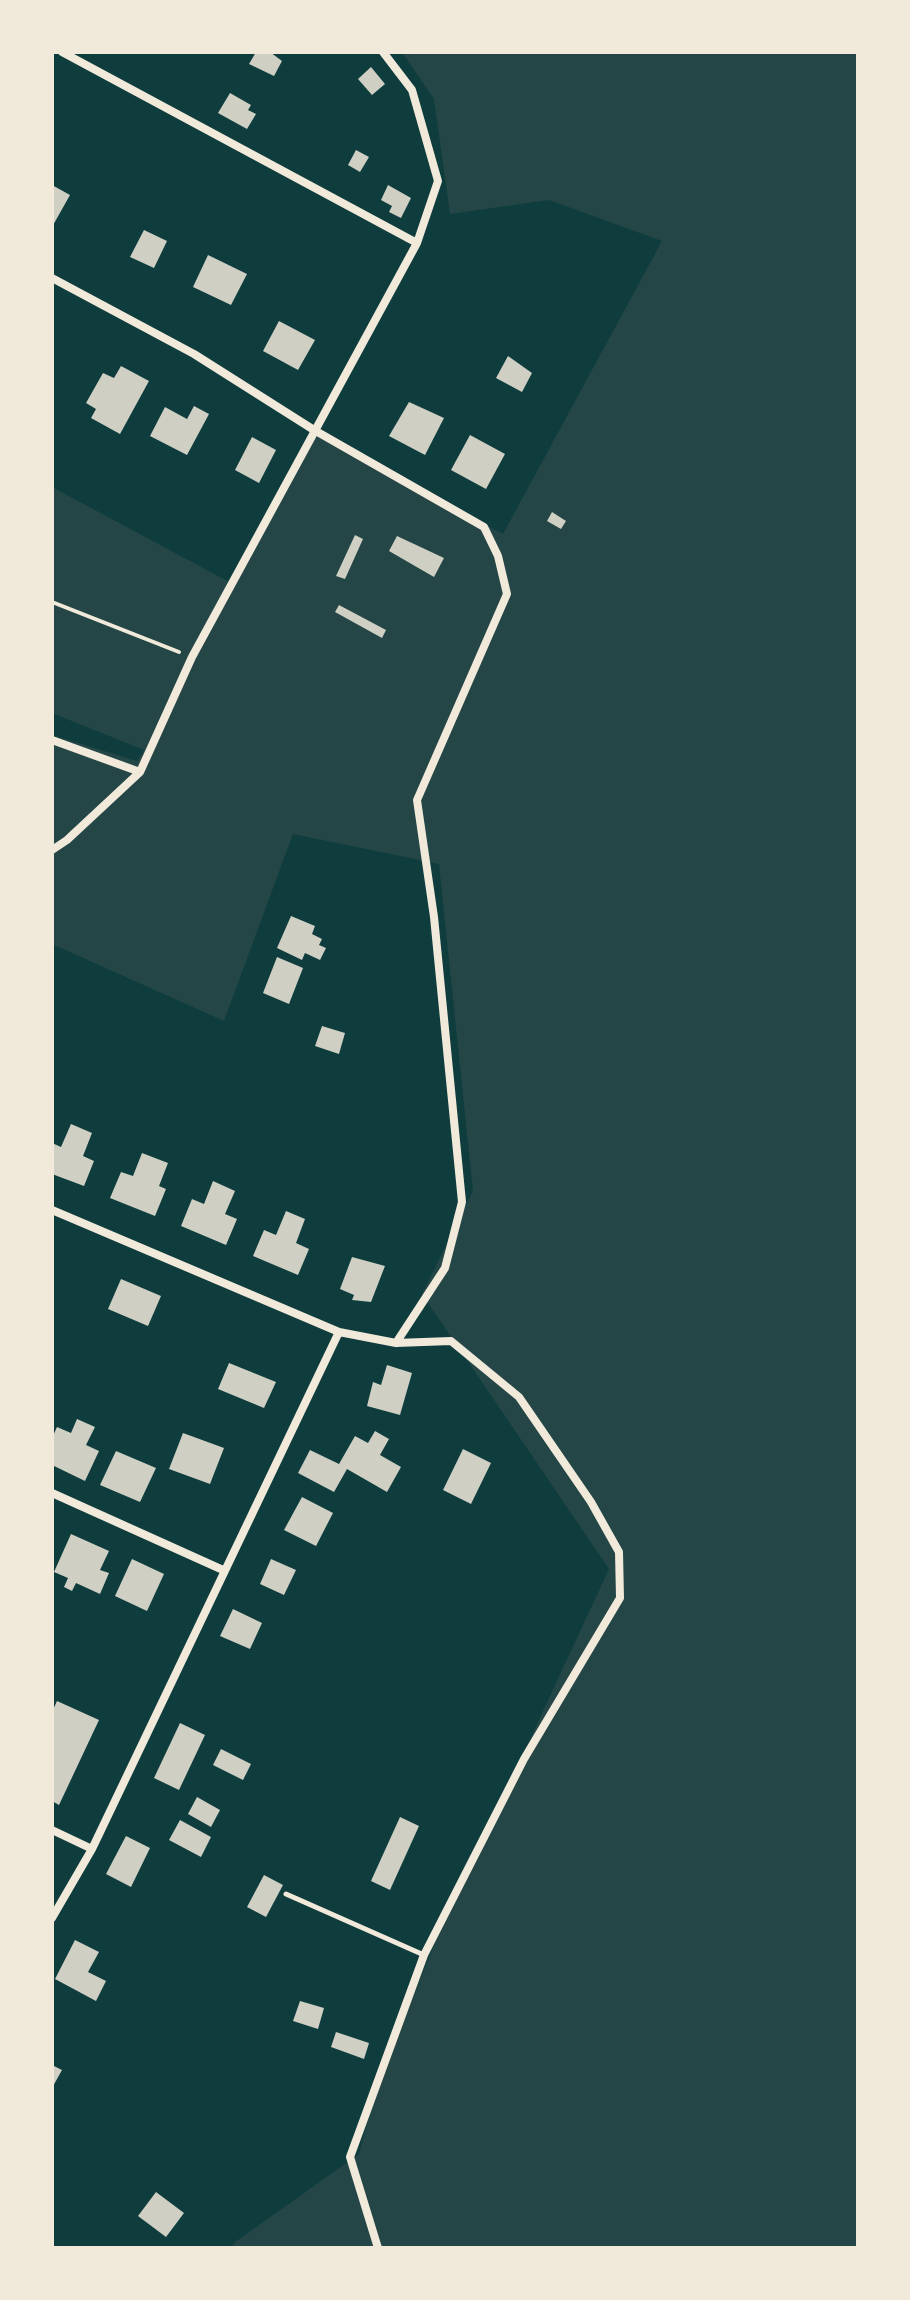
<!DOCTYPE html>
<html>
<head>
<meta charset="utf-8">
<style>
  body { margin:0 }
  #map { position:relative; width:910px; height:2300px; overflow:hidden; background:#0f3d3e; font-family:"Fira Sans",sans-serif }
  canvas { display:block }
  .frame { position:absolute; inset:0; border:54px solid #f1e9da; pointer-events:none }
</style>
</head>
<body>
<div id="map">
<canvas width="910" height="2300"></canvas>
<div class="frame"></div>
</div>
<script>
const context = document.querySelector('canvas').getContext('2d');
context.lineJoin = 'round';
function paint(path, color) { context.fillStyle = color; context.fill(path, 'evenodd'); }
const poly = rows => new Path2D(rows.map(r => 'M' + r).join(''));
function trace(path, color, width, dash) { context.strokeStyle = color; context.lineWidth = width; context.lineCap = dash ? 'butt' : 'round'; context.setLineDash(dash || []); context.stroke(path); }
paint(poly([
  [402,52,858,52,858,2248,231,2248,235,2242,359,2154,378,2082,433,1948,609,1569,422,1294,473,1191,439,864,293,834,224,1021,52,944,52,735,137,761,144,750,52,713,52,487,233,584,314,435,503,534,662,241,549,200,450,214,434,99]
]), '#244646');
paint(poly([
  [256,52,270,52,282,61,274,76,249,64],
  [371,67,385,84,372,95,358,79],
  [230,93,251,105,248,110,256,114,247,129,218,113],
  [356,150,369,157,360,172,348,165],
  [52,185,70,195,52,227],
  [388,185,411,198,401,218,389,212,392,206,381,200],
  [144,230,167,241,154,268,130,257],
  [208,255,247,274,231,305,193,287],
  [279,321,315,340,298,370,263,351],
  [508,356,532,373,522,392,496,378],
  [121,366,149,381,120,434,91,418,96,409,86,403,103,373,114,378],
  [409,402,444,418,425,455,389,436],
  [194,406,209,414,187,455,150,436,165,407,187,419],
  [470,435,505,454,486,489,451,470],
  [252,437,276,450,259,483,235,470],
  [552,512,566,521,561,529,547,521],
  [355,535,363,539,345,579,336,576],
  [397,536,444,558,434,577,389,551],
  [339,605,386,630,382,638,335,612],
  [291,916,315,926,312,934,322,939,319,945,326,948,320,960,305,953,302,960,277,948],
  [277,957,303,968,289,1004,263,993],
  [322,1026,345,1033,339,1054,315,1046],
  [71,1124,92,1133,83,1156,94,1161,84,1186,52,1174,52,1143,61,1147],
  [142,1153,168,1163,159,1186,166,1189,155,1216,110,1198,121,1172,133,1176],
  [213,1181,235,1191,225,1214,237,1219,226,1245,181,1226,192,1199,204,1204],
  [286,1211,305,1219,296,1243,309,1249,298,1275,253,1256,264,1230,276,1235],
  [352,1257,385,1266,371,1302,352,1300,354,1295,340,1289],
  [121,1279,161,1296,148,1326,108,1309],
  [229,1363,276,1382,264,1408,218,1389],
  [387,1365,412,1373,400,1415,367,1406,373,1382,381,1385],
  [77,1419,95,1427,86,1445,99,1451,85,1481,52,1465,52,1438,57,1427,71,1433],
  [375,1431,389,1439,380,1455,401,1467,387,1492,347,1469,334,1492,298,1473,310,1450,339,1464,355,1436,368,1443],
  [183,1433,224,1448,210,1484,169,1469],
  [463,1449,491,1463,471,1504,443,1490],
  [116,1451,156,1468,140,1502,100,1485],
  [302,1497,333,1513,316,1546,284,1530],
  [71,1534,109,1551,100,1570,109,1573,100,1594,76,1583,72,1591,64,1587,68,1578,54,1572],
  [132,1559,164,1574,147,1611,115,1596],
  [271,1559,296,1570,284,1595,260,1584],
  [233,1609,262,1623,250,1649,220,1636],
  [57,1701,99,1720,59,1805,52,1801,52,1712],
  [180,1723,205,1735,179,1790,154,1778],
  [221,1749,251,1764,243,1780,213,1765],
  [197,1797,220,1810,211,1827,188,1814],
  [400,1817,419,1826,390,1890,371,1881],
  [180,1820,211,1837,201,1857,169,1840],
  [126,1836,150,1848,131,1887,106,1874],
  [264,1875,283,1885,266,1917,247,1907],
  [75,1940,99,1952,88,1972,106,1981,96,2001,55,1979],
  [300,2001,324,2008,318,2029,293,2021],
  [336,2032,369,2043,364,2059,331,2047],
  [52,2065,62,2070,52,2088],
  [156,2192,184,2213,166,2237,138,2216]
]), '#cfcfc3');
trace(poly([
  [52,602,179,652]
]), '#f1e9da', 4);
trace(poly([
  [286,1894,424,1955]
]), '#f1e9da', 5);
trace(poly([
  [62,52,417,243],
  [52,278,194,354,314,430,484,527,498,556,507,594,417,800,434,917,462,1202,445,1268,396,1343],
  [52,740,140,772],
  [52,850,67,840,140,772,192,657,417,243,438,181,412,90,383,52],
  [52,1210,339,1332,396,1343,451,1341,519,1397,591,1502,619,1552,620,1598,524,1759,424,1955,350,2157,378,2248],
  [52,1493,223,1570],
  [52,1830,92,1849],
  [52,1918,92,1849,339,1332]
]), '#f1e9da', 8);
</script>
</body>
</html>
